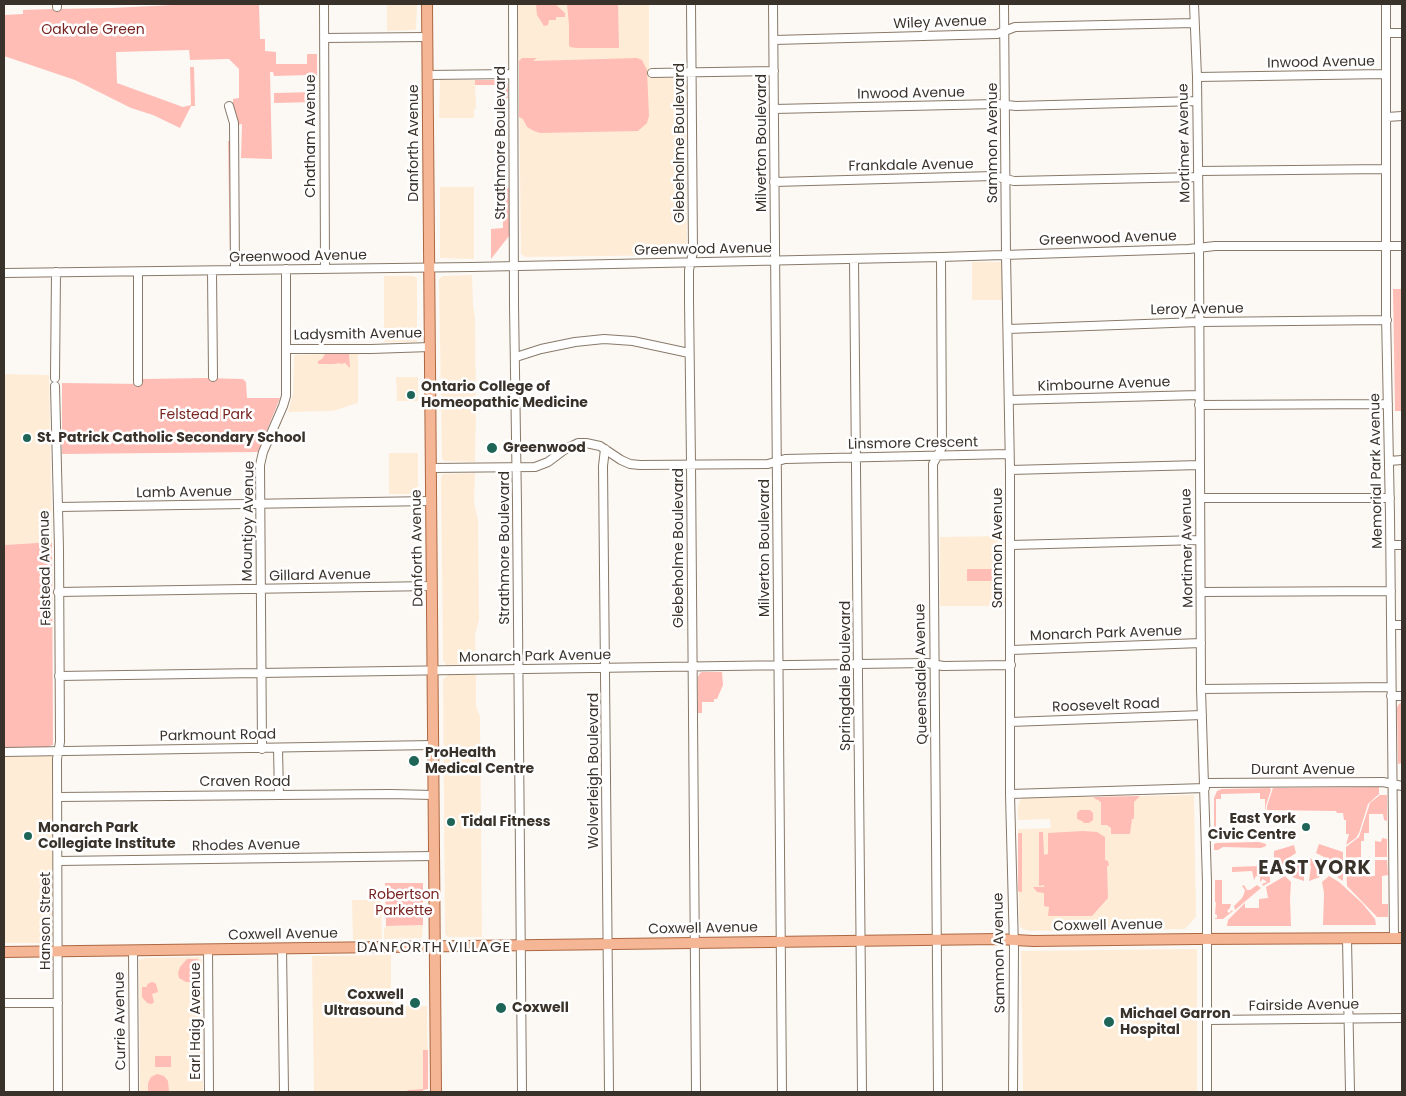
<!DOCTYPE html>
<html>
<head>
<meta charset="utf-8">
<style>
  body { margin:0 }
  #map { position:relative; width:1406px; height:1096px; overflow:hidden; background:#fcf9f5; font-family:Poppins,sans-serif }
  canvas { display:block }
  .frame { position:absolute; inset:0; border:5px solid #39322b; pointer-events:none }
</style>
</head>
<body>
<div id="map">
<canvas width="1406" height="1096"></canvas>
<div class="frame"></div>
</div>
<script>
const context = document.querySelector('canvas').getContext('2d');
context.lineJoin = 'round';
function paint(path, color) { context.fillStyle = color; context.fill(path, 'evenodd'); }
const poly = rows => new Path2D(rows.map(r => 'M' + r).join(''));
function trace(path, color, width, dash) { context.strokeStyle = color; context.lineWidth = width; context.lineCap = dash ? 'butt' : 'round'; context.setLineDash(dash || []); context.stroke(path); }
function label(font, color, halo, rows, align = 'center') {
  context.font = font + ' Poppins,sans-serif'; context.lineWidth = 5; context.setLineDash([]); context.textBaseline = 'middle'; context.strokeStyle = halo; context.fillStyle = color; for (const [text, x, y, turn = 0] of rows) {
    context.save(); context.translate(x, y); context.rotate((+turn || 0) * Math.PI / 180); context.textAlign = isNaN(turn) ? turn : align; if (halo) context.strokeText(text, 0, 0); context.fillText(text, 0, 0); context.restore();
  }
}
paint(poly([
  [387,4,417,4,416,29,414,30,387,31],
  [518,4,649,4,649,78,681,78,684,79,686,82,687,246,678,255,526,257,521,254],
  [440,80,475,80,476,109,474,109,474,118,439,118],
  [440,187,474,187,474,259,440,258],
  [972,262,1002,262,1002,300,972,300],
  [472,275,473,305,475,318,476,408,475,462,447,461,444,461,442,458,439,279,443,276],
  [384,276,413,276,417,278,417,342,384,342],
  [358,353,358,403,333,411,288,412,293,394,294,356,295,355],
  [4,374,49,375,52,542,4,545],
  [396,377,418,377,418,401,397,401],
  [389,453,418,453,418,494,389,494],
  [475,473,474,502,478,520,479,620,475,635,476,664,446,665,443,660,441,478,442,475,445,474],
  [1005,536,1005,606,940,606,940,537],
  [448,675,476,675,476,707,480,716,482,937,448,937,445,934,443,679],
  [54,756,52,809,53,939,51,942,48,943,4,943,4,757],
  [1194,795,1196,917,1185,929,1030,931,1023,929,1020,927,1019,918,1018,829,1051,828,1050,819,1018,820,1018,806,1020,800,1024,798],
  [381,899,382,939,353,940,352,900,380,900],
  [423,925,422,938,384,939,384,929,386,926],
  [1197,949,1197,1092,1023,1092,1021,951],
  [391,955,391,990,393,990,393,1006,427,1006,428,1089,408,1090,406,1092,314,1092,312,956],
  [198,957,201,959,202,962,203,1092,140,1092,139,960,145,958]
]), '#feecd7');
paint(poly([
  [193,4,259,4,260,39,265,39,265,51,276,52,276,64,307,64,307,54,317,54,317,80,310,80,309,75,274,76,273,72,270,72,272,159,241,158,242,124,237,125,233,105,233,99,239,98,239,69,229,59,190,60,189,50,116,52,117,83,183,107,191,105,190,67,194,67,195,106,191,106,180,128,153,115,131,108,75,80,4,56,4,15,23,14,23,10,53,9,112,8],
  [536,4,555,4,565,13,565,17,556,17,556,20,549,20,548,25,544,26,537,15],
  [567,4,618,4,619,48,576,48,570,47,569,45,569,25],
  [522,58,537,58,533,61,637,58,642,60,647,70,649,116,647,123,638,131,540,133,534,131,527,127,523,119,519,117,519,61],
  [475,80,505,80,508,84,508,98,501,98,501,92,499,92,498,85,475,85],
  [317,92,317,102,274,103,274,93],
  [228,141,230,141,231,257,230,257],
  [502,188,509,188,509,236,491,259,491,229,503,228],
  [1393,289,1402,289,1402,411,1395,411],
  [325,354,349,354,350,368,345,363,341,364,339,363,334,364,318,364,318,361,322,359],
  [205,378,243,379,246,382,247,398,280,398,258,452,62,454,62,383,143,384,143,379],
  [52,542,53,745,47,747,4,748,4,545],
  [967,569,993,569,993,581,967,581],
  [702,672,722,672,723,685,717,699,714,699,714,702,702,702,702,713,698,713,698,677,700,673],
  [1402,702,1402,763,1398,764,1397,708,1398,705],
  [1379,787,1379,794,1368,804,1359,833,1356,838,1346,845,1349,834,1346,834,1346,820,1344,820,1343,813,1337,813,1336,811,1267,810,1267,806,1273,788],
  [1270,788,1271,790,1266,805,1265,813,1265,799,1260,799,1260,793,1221,794,1221,799,1216,799,1216,830,1221,830,1222,836,1236,835,1236,830,1238,831,1238,835,1236,837,1220,837,1214,834,1214,798,1217,791,1222,789],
  [1380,795,1387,795,1387,821,1384,820,1383,814,1369,814,1369,833,1364,833,1364,841,1361,841,1361,857,1346,858,1346,847,1359,837,1370,803],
  [1140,796,1134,802,1134,819,1132,819,1130,834,1111,834,1111,828,1107,825,1101,825,1101,802,1094,798,1094,797],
  [1080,810,1090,810,1093,813,1093,820,1089,823,1084,823,1082,821,1077,819,1077,813],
  [1083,831,1097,832,1105,837,1105,860,1108,861,1109,865,1107,867,1108,898,1092,916,1048,916,1049,907,1044,906,1044,893,1037,892,1033,887,1044,887,1044,885,1039,886,1039,832,1043,832,1044,855,1048,854,1048,833],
  [1018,833,1022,833,1022,892,1020,892,1018,891],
  [1382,838,1387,839,1387,857,1375,857,1375,841,1381,842],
  [1259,842,1266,844,1266,846,1261,848,1223,847,1218,850,1214,850,1214,844,1216,843],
  [1319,844,1343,852,1343,881,1337,877,1341,872,1340,864,1335,862,1335,867,1330,867,1328,861,1324,857,1316,853],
  [1294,845,1296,853,1287,859,1283,867,1274,866,1274,851],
  [1304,858,1302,873,1304,873,1304,881,1292,877,1289,870,1290,865,1293,861],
  [1309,858,1321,862,1324,868,1323,873,1320,877,1309,881,1311,866,1309,865],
  [1346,860,1361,860,1361,875,1363,876,1375,876,1375,860,1387,860,1388,875,1382,876,1382,904,1388,904,1388,917,1377,917,1347,886],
  [1260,866,1261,873,1270,871,1270,882,1263,886,1262,884,1267,882,1263,879,1260,882,1260,877,1258,876,1256,876,1254,880,1252,871,1232,872,1232,867],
  [1285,876,1291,882,1290,899,1291,926,1227,926,1228,920,1245,903,1245,908,1259,908,1259,899,1268,898,1266,887],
  [1329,876,1339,882,1362,903,1375,919,1376,925,1323,925,1324,893,1322,882],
  [1215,880,1222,880,1222,904,1231,904,1230,908,1227,911,1229,913,1232,910,1233,911,1223,919,1215,919,1215,918,1217,918,1217,915,1215,914,1216,902,1215,902],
  [385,883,423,883,423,925,386,926],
  [1244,885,1247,890,1250,890,1257,885,1261,888,1235,910,1234,906,1242,898,1244,894,1245,890,1242,886],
  [187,959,198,959,199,978,191,982,186,982,179,978,178,973,180,967],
  [153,982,156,984,158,992,152,994,154,1002,152,1004,147,1003,142,997,142,987,147,987,147,985,149,983],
  [423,1050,428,1050,428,1089,423,1090,423,1092,406,1092,408,1090,423,1089],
  [155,1056,171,1056,171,1067,155,1067],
  [157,1074,164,1076,168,1081,169,1092,148,1092,148,1083,151,1077]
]), '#ffbdb5');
const minor = poly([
  [57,4,57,7],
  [324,4,325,269],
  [513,4,514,305,517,504,522,1092],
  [691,4,693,252,689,270,689,301,691,464,696,1092],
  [773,4,782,1092],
  [1004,4,1006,255,1010,470,1010,794,1014,949,1013,1092],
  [1194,4,1197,77,1199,248,1201,689,1207,882,1207,1092],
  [1386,4,1386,314,1390,515,1394,938],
  [1386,33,1402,33],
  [324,38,427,37],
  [774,40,997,34,1015,27,1194,23],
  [652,73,774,71],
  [428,75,513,74],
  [1197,77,1385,74],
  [229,106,234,123,235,270],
  [774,109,997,104,1016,106,1197,101],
  [1387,117,1402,116],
  [1198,171,1386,169],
  [774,182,994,176,1014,181,1198,177],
  [854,259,862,1092],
  [212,271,213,377],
  [4,273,471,267,941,257,1189,249,1215,246,1402,246],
  [1008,329,1199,322,1387,320],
  [287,349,371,349,430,347],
  [516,357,541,349,575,342,604,339,633,341,689,353],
  [55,378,56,272],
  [138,382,138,272],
  [55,386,59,549,60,742,57,759,58,1092],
  [1009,400,1199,395],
  [1199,405,1388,404],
  [605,449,603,466,609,1092],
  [1389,461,1402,460],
  [431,468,535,467,548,462,564,450,578,443,586,443,600,446,621,460,630,464,640,465,768,464,785,459,1009,454],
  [1010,470,1200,465],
  [1200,498,1390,498],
  [58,507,431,501],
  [1011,545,1200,540],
  [1391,545,1402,545],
  [58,592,432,586],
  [1201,592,1391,591],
  [1391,625,1402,625],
  [1011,650,1201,643],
  [59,676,858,664,927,663,943,666,1011,665],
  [1201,689,1391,687],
  [1391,696,1402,696],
  [1010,722,1202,715],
  [278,748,279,795],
  [262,749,260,465,263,452,283,406,286,396,286,269],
  [4,752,433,745],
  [1204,783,1383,782,1402,786],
  [1010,794,1205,788],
  [57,797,390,794,433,795],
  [58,861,434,856],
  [1347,939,1350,1092],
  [282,948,284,1092],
  [133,950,134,1092],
  [208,950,209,1092],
  [4,1003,58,1003],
  [1207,1020,1402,1018],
  [938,1092,933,464,942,447,941,257]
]);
const major = poly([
  [427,4,436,1092],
  [4,952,998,939,1033,941,1196,939,1402,938]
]);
trace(minor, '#897968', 10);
trace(major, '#ad6842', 12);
trace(minor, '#fff', 8);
trace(major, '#f4b695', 10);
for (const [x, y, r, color] of [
  [411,395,5,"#1f6557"],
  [27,438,5,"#1f6557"],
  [492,448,6,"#1f6557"],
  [414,761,6,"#1f6557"],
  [451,822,5,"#1f6557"],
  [1306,827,5,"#1f6557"],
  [28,836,5,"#1f6557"],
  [415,1003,6,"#1f6557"],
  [501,1008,6,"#1f6557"],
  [1109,1022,6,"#1f6557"]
]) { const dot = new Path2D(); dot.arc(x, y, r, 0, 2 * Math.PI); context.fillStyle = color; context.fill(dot); trace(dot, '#fff', 2); }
label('14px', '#39322b', '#fff', [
  ["Wiley Avenue",940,23,-2],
  ["Inwood Avenue",1321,63,-1],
  ["Inwood Avenue",911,94,-1],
  ["Chatham Avenue",311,136,-90],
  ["Danforth Avenue",414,143,-90],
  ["Strathmore Boulevard",501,143,-90],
  ["Glebeholme Boulevard",680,143,-90],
  ["Milverton Boulevard",762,143,-90],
  ["Sammon Avenue",993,143,-90],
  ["Mortimer Avenue",1185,143,-91],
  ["Frankdale Avenue",911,166,-1],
  ["Greenwood Avenue",1108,239,-2],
  ["Greenwood Avenue",703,250,-1],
  ["Greenwood Avenue",298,257,-1],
  ["Leroy Avenue",1197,310,-1],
  ["Ladysmith Avenue",358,335,-1],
  ["Kimbourne Avenue",1104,385,-2],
  ["Linsmore Crescent",913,444,-1],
  ["Memorial Park Avenue",1377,471,-91],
  ["Lamb Avenue",184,493,-1],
  ["Mountjoy Avenue",249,521,-89],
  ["Danforth Avenue",418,548,-91],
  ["Strathmore Boulevard",505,548,-90],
  ["Glebeholme Boulevard",679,548,-90],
  ["Milverton Boulevard",765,548,-90],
  ["Sammon Avenue",998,548,-90],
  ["Mortimer Avenue",1188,548,-91],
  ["Felstead Avenue",46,568,-91],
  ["Gillard Avenue",320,576,-1],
  ["Monarch Park Avenue",1106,634,-2],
  ["Monarch Park Avenue",535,657,-1],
  ["Queensdale Avenue",922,674,-91],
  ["Springdale Boulevard",846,676,-90],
  ["Roosevelt Road",1106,706,-2],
  ["Parkmount Road",218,736,-1],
  ["Durant Avenue",1303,770],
  ["Wolverleigh Boulevard",594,771,-90],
  ["Craven Road",245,782],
  ["Rhodes Avenue",246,846,-1],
  ["Hanson Street",46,921,-90],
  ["Coxwell Avenue",1108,926,-1],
  ["Coxwell Avenue",703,929,-1],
  ["Coxwell Avenue",283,935,-1],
  ["Sammon Avenue",1000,953,-91],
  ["Fairside Avenue",1304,1006,-1],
  ["Currie Avenue",121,1021,-91],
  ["Earl Haig Avenue",196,1021,-90]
]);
label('14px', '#782522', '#fff', [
  ["Oakvale Green",93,30],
  ["Felstead Park",206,415],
  ["Robertson",404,895],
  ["Parkette",404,911]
]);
label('bold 14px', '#39322b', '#fff', [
  ["Ontario College of",421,387],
  ["Homeopathic Medicine",421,403],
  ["St. Patrick Catholic Secondary School",37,438],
  ["Greenwood",503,448],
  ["ProHealth",425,753],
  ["Medical Centre",425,769],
  ["East York",1296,819,"right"],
  ["Civic Centre",1296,835,"right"],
  ["Tidal Fitness",461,822],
  ["Monarch Park",38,828],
  ["Collegiate Institute",38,844],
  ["Coxwell",404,995,"right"],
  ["Ultrasound",404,1011,"right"],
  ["Coxwell",512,1008],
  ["Michael Garron",1120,1014],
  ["Hospital",1120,1030]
], 'left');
context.letterSpacing = '1px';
label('15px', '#39322b', '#fff', [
  ["DANFORTH VILLAGE",434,948]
]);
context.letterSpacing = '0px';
context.letterSpacing = '1px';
label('bold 19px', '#39322b', '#fff', [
  ["EAST YORK",1315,869]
]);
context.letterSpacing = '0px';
</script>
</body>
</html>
